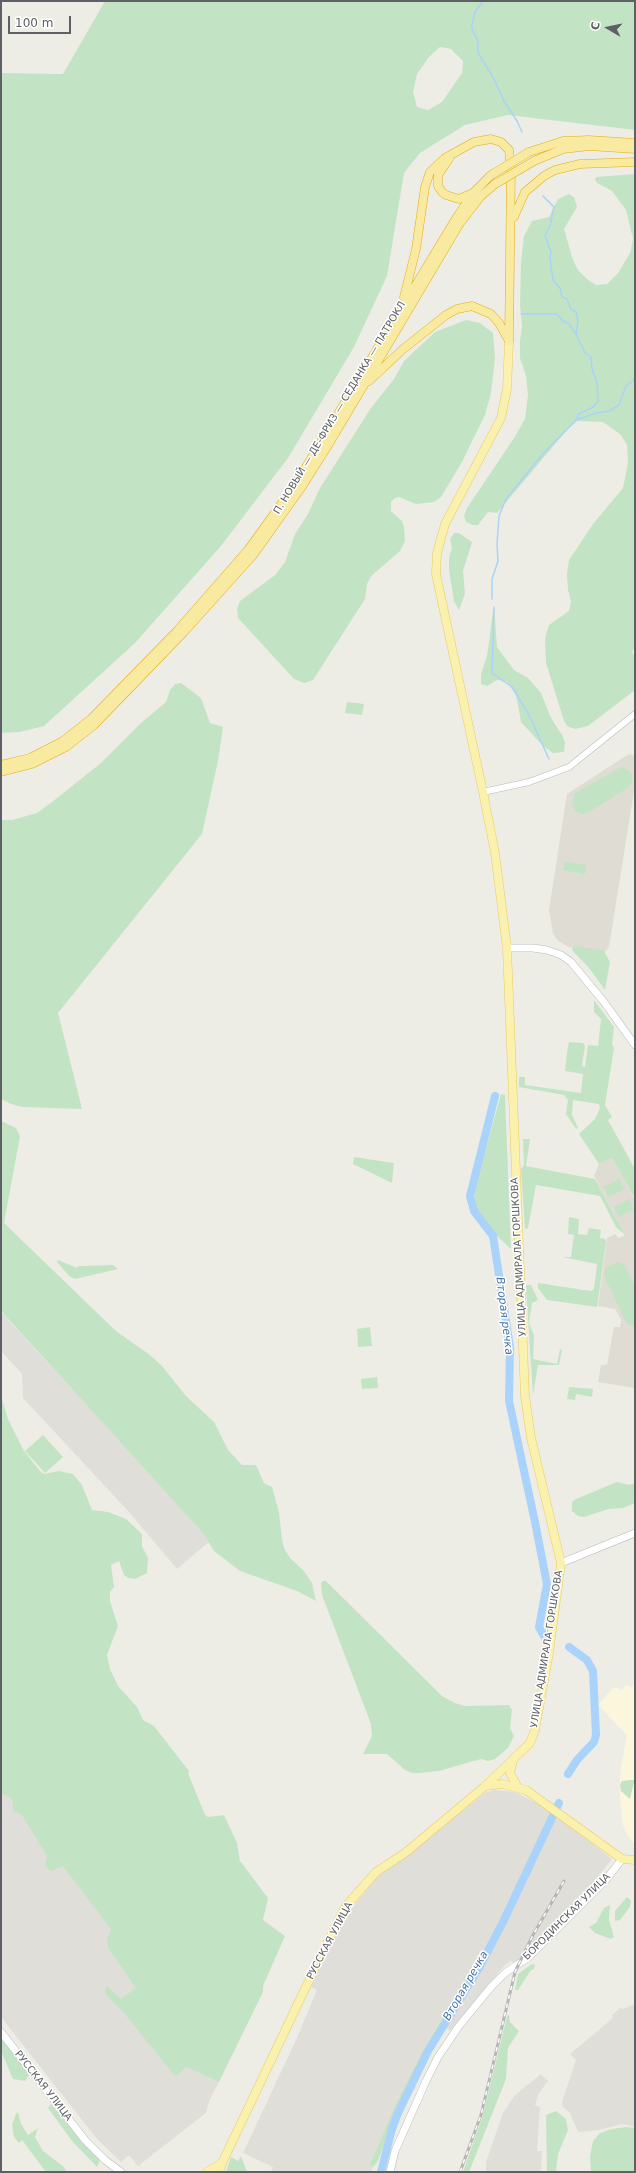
<!DOCTYPE html>
<html>
<head>
<meta charset="utf-8">
<style>
  body { margin:0 }
  #map { position:relative; width:636px; height:2173px; overflow:hidden; background:#eeede5; font-family:"DejaVu Sans",sans-serif }
  canvas { display:block }
  .frame { position:absolute; inset:0; border:2px solid #5d6064; pointer-events:none }
  .north { position:absolute; left:588px; top:8px; width:40px; height:40px; -webkit-text-stroke:3px #fff; paint-order:stroke; rotate:279deg; font-size:11px; font-weight:700; line-height:16px; text-align:center; color:#5d6064 }
  .north::after { content:''; display:block; margin:auto; width:14px; height:18px; background:#5d6064; clip-path:polygon(50% 0,100% 100%,50% 72%,0 100%) }
  .scale { position:absolute; left:8px; top:16px; width:63px; height:18px; box-sizing:border-box; border:2px solid #5d6064; border-top:0; padding-left:5px; font-size:12px; line-height:14px; white-space:nowrap; color:#5d6064; -webkit-text-stroke:3px #fff; paint-order:stroke }
</style>
</head>
<body>
<div id="map">
<canvas width="636" height="2173"></canvas>
<div class="frame"></div>
<div class="north">С</div>
<div class="scale">100 m</div>
</div>
<script>
const context = document.querySelector('canvas').getContext('2d');
context.lineJoin = 'round';
function paint(path, color) { context.fillStyle = color; context.fill(path, 'evenodd'); }
const poly = rows => new Path2D(rows.map(r => 'M' + r).join(''));
function trace(path, color, width, dash) { context.strokeStyle = color; context.lineWidth = width; context.lineCap = dash ? 'butt' : 'round'; context.setLineDash(dash || []); context.stroke(path); }
function label(font, color, halo, rows, align = 'center') {
  context.font = font + ' "DejaVu Sans",sans-serif'; context.lineWidth = 3; context.setLineDash([]); context.textBaseline = 'middle'; context.strokeStyle = halo; context.fillStyle = color; for (const [text, x, y, turn = 0] of rows) {
    context.save(); context.translate(x, y); context.rotate((+turn || 0) * Math.PI / 180); context.textAlign = isNaN(turn) ? turn : align; if (halo) context.strokeText(text, 0, 0); context.fillText(text, 0, 0); context.restore();
  }
}
paint(poly([
  [635,1683,635,1842,634,1843,628,1836,623,1825,620,1801,620,1773,627,1735,598,1705,613,1688,618,1688,621,1691,627,1685,631,1688]
]), '#fcf6dc');
paint(poly([
  [1,1312,211,1540,177,1569,129,1512,23,1398,22,1374,1,1351],
  [1,1762,116,1927,147,1992,176,2077,186,2067,219,2082,209,2101,206,2113,138,2166,129,2155,121,2162,97,2139,1,2017],
  [494,1790,515,1792,546,1808,612,1859,592,1884,531,1949,515,1964,511,1961,504,1966,450,2031,440,2023,423,2050,393,2110,371,2164,374,2166,371,2172,271,2172,273,2167,243,2153,296,2040,317,1990,311,1987,345,1917,376,1878,404,1858,485,1793],
  [635,2004,635,2127,622,2124,599,2130,578,2132,570,2113,563,2107,562,2102,576,2060,570,2054,613,2018,612,2015,620,2008,623,2009],
  [541,2074,548,2081,539,2093,535,2105,540,2107,537,2151,542,2151,541,2172,486,2172,486,2162,503,2113,514,2096]
]), '#e0ded9');
paint(poly([
  [629,754,635,756,635,785,609,947,605,952,569,947,558,941,553,933,549,910,567,794],
  [612,1158,635,1200,635,1388,598,1382,601,1365,607,1365,614,1327,620,1327,621,1319,615,1309,598,1306,607,1238,615,1234,619,1238,625,1235,594,1176,599,1164]
]), '#dedcd3');
paint(poly([
  [105,1,635,1,635,130,508,115,465,125,420,153,404,173,387,276,354,347,288,458,221,546,135,643,44,726,20,732,1,733,1,73,63,74],
  [440,47,451,49,463,61,462,73,442,102,428,110,417,107,413,92,417,74,429,57],
  [635,174,635,647,632,652,635,657,635,690,588,726,575,729,567,726,564,721,546,663,545,638,549,625,569,611,571,601,568,590,567,574,569,560,593,524,623,488,628,463,627,445,621,435,603,422,577,421,566,431,497,513,488,512,478,525,473,525,466,522,464,516,467,508,514,438,525,419,528,395,526,376,520,358,520,341,522,326,520,305,521,262,524,236,532,221,549,217,558,199,569,194,574,197,577,207,564,229,573,260,578,270,587,279,596,285,607,284,618,273,630,253,633,239,626,210,612,191,597,183,595,179,596,177],
  [466,320,480,323,493,333,495,358,491,393,485,415,462,462,441,497,434,502,416,504,399,497,395,498,391,502,391,511,402,521,404,527,405,541,400,551,371,576,367,584,365,599,313,680,304,683,294,679,238,618,237,609,240,601,275,575,285,562,295,534,308,514,320,488,371,408,394,379,404,361,435,332],
  [454,533,459,533,472,542,463,571,465,594,459,610,454,601,449,570,449,558,452,548,450,539],
  [494,604,497,647,514,670,528,678,541,693,551,718,562,735,565,742,564,752,553,753,543,746,521,722,516,695,506,681,497,680,487,686,481,684,481,674,487,656],
  [181,683,201,698,210,723,223,727,218,761,202,834,58,1013,82,1109,22,1107,11,1104,1,1099,1,820,12,820,37,813,52,802,101,763,141,723,166,702,170,690,175,684],
  [347,702,364,704,362,715,345,713],
  [621,767,629,771,632,775,632,782,629,787,587,813,582,814,575,811,572,802,575,793],
  [565,861,586,865,585,874,563,870],
  [573,946,604,951,610,962,605,990,589,968,572,950],
  [594,1000,614,1027,612,1044,614,1048,605,1105,612,1117,608,1120,635,1169,635,1199,612,1158,599,1164,579,1134,595,1119,600,1108,599,1104,573,1100,572,1115,578,1128,576,1129,566,1114,568,1100,564,1095,519,1087,519,1077,525,1077,525,1085,581,1093,583,1074,565,1071,567,1052,569,1042,583,1043,585,1046,582,1066,585,1067,588,1045,598,1046,601,1019,594,1012],
  [501,1094,505,1095,511,1249,499,1238,479,1213,475,1205,474,1191],
  [1,1121,16,1128,20,1136,4,1223,116,1331,150,1355,162,1366,186,1396,214,1422,228,1450,242,1465,256,1465,264,1483,272,1487,279,1512,282,1540,285,1550,290,1558,304,1571,312,1583,316,1601,297,1591,240,1571,214,1551,203,1533,1,1311],
  [523,1139,530,1139,526,1166,595,1179,625,1235,616,1227,600,1196,536,1185,528,1228,525,1229,521,1169,524,1165],
  [354,1157,394,1163,392,1183,353,1164],
  [619,1179,624,1189,609,1197,604,1187],
  [629,1199,634,1209,619,1217,614,1207],
  [569,1217,579,1219,578,1234,587,1235,589,1228,601,1230,600,1238,605,1239,606,1242,597,1307,547,1300,538,1288,538,1283,591,1291,594,1289,597,1264,562,1257,571,1257,574,1235,568,1234],
  [58,1260,77,1268,79,1266,113,1265,118,1269,75,1279,69,1276,57,1262],
  [617,1262,624,1264,635,1286,635,1326,628,1324,625,1320,605,1278,604,1273,607,1267],
  [527,1285,531,1285,538,1300,532,1303,529,1323,534,1335,533,1359,557,1364,560,1349,562,1350,559,1365,538,1365,533,1395,526,1287],
  [370,1327,372,1346,358,1347,357,1329],
  [377,1377,378,1388,362,1389,361,1379],
  [569,1387,593,1389,592,1397,576,1394,575,1400,567,1399],
  [1,1396,8,1419,24,1451,41,1472,44,1474,59,1471,73,1474,82,1485,92,1510,108,1512,126,1519,142,1534,142,1546,148,1558,147,1573,135,1579,128,1578,124,1575,119,1561,111,1565,114,1587,110,1592,110,1601,118,1626,107,1655,110,1669,118,1686,137,1707,143,1720,154,1726,189,1771,188,1773,205,1815,208,1817,224,1815,237,1843,240,1861,268,1898,263,1920,285,1936,263,1986,263,1992,219,2082,186,2067,176,2077,124,2013,106,1995,105,1989,107,1986,121,1999,136,1988,108,1948,107,1939,111,1931,111,1929,63,1866,51,1871,45,1866,47,1856,22,1815,13,1811,13,1802,10,1797,1,1793],
  [43,1435,63,1457,45,1473,25,1451],
  [617,1482,629,1485,635,1483,635,1503,623,1508,609,1509,584,1517,578,1516,572,1511,572,1502,576,1499],
  [323,1581,326,1581,442,1696,455,1703,465,1706,509,1705,512,1710,510,1728,514,1736,508,1748,495,1759,488,1761,481,1759,439,1771,420,1773,412,1773,405,1770,387,1754,363,1754,372,1736,371,1724,322,1595,321,1583],
  [630,1780,634,1780,634,1782,630,1799,621,1791,620,1785,622,1781],
  [627,1897,631,1901,630,1907,620,1920,615,1921,615,1911],
  [610,1905,609,1920,614,1937,611,1939,595,1933,589,1927,596,1923,604,1908],
  [485,1951,486,1953,427,2049,396,2112,378,2161,374,2166,370,2165,393,2110,423,2050],
  [532,1964,535,1965,534,1969,531,1970,518,1990,515,1990,518,1974],
  [509,2015,510,2022,519,2031,508,2048,506,2079,469,2172,463,2172,483,2115,507,2016],
  [1,2037,28,2073,29,2075,25,2081,13,2079,1,2051],
  [51,2104,82,2142,100,2160,97,2167,72,2141,48,2108],
  [556,2111,566,2119,568,2130,558,2154,556,2172,547,2172,546,2115],
  [18,2112,21,2124,28,2135,38,2128,35,2137,43,2151,63,2166,67,2172,46,2172,22,2140,19,2143,14,2137,12,2125,16,2114],
  [626,2127,635,2128,635,2172,591,2172,590,2156,593,2141,600,2133,612,2129],
  [241,2156,247,2172,226,2172,231,2157,238,2161]
]), '#c3e4c4');
trace(poly([
  [483,1,475,12,472,24,472,29,478,41,478,53,493,77,504,101,517,121,522,132],
  [521,314,557,314,562,320,569,324,576,334],
  [576,420,596,413,609,411,619,405,626,386,633,381,635,376],
  [492,599,492,579,498,561,497,544,499,516,506,499,542,455,576,420,579,414,593,407,598,401,597,382,592,369,591,357,585,353,576,334,578,321,576,312,571,309,567,299,562,297,560,288,553,280,550,258,551,252,545,235,550,226,554,207,543,196],
  [494,607,492,673,512,687,529,715,549,759]
]), '#a9d3fa', 1.5);
trace(poly([
  [495,1096,470,1196,474,1211,493,1236,510,1347,509,1401,535,1522,547,1584,539,1627,544,1636],
  [568,1774,577,1760,594,1742,596,1735,593,1671,587,1660,569,1647],
  [381,2172,392,2129,398,2113,428,2051,479,1968,503,1922,559,1803]
]), '#a9d3fa', 8);
const tertiary = poly([
  [483,792,529,782,569,767,635,714]
]);
const secondary = poly([
  [507,948,533,948,547,950,561,955,571,962,604,1002,635,1045],
  [561,1563,635,1533],
  [1,2032,85,2140,105,2160,121,2172],
  [390,2172,395,2151,426,2081,438,2057,459,2026,491,1987,505,1973,529,1957,605,1881,622,1859]
]);
const primary = poly([
  [513,1760,510,1773,517,1786],
  [485,1786,502,1784,526,1790,622,1859,635,1860],
  [207,2172,222,2163],
  [219,2172,222,2163,324,1949,346,1906,376,1872,405,1853,484,1787,530,1743,535,1730,549,1653,561,1563,531,1438,525,1396,507,948,495,853,483,792,436,574,437,553,445,524,501,418,507,389,509,341]
]);
const trunk = poly([
  [529,152,563,141,589,140,635,143],
  [449,159,438,175,438,186,442,192,446,195,459,199,473,193],
  [534,161,563,149,589,146,635,149],
  [514,217,525,192,544,176,555,170,580,164,635,162],
  [404,297,416,249,425,187,430,172,445,158,474,142,491,139,501,142,509,150,511,169,509,341],
  [369,381,402,350,446,315,457,309,472,306,491,314,499,323,508,339],
  [1,765,30,758,63,741,91,719,178,630,248,550,295,485,455,220,474,192,491,175],
  [1,772,32,764,66,747,94,725,183,633,254,554,301,488,330,442,460,223,481,196,495,184]
]);
trace(tertiary, '#b7babe', 7);
trace(secondary, '#b6b9be', 8);
trace(primary, '#eaca62', 9);
trace(trunk, '#e6ac0d', 9);
trace(tertiary, '#fff', 6);
trace(secondary, '#fff', 7);
trace(primary, '#faf1ae', 8);
trace(trunk, '#f8eaa0', 8);
const rail = poly([
  [460,2172,481,2115,515,1972,533,1935,564,1881]
]);
trace(rail, '#b5b6b6', 3);
trace(rail, '#fff', 1.5, [4.5]);
const trunkBridge = poly([
  [491,175,529,152],
  [495,184,534,161]
]);
trace(trunkBridge, '#e6ac0d', 9, []);
trace(trunkBridge, '#f8eaa0', 8);
label('10px', '#5d6064', '#fff', [
  ["П. НОВЫЙ — ДЕ-ФРИЗ — СЕДАНКА — ПАТРОКЛ",340,408,-59],
  ["УЛИЦА АДМИРАЛА ГОРШКОВА",519,1257,-93],
  ["УЛИЦА АДМИРАЛА ГОРШКОВА",547,1649,-81],
  ["БОРОДИНСКАЯ УЛИЦА",567,1917,-45],
  ["РУССКАЯ УЛИЦА",330,1941,-62],
  ["РУССКАЯ УЛИЦА",43,2086,52]
]);
label('italic 11px', '#4673ac', '#fff', [
  ["Вторая речка",504,1316,83],
  ["Вторая речка",466,1986,-60]
]);
</script>
</body>
</html>
